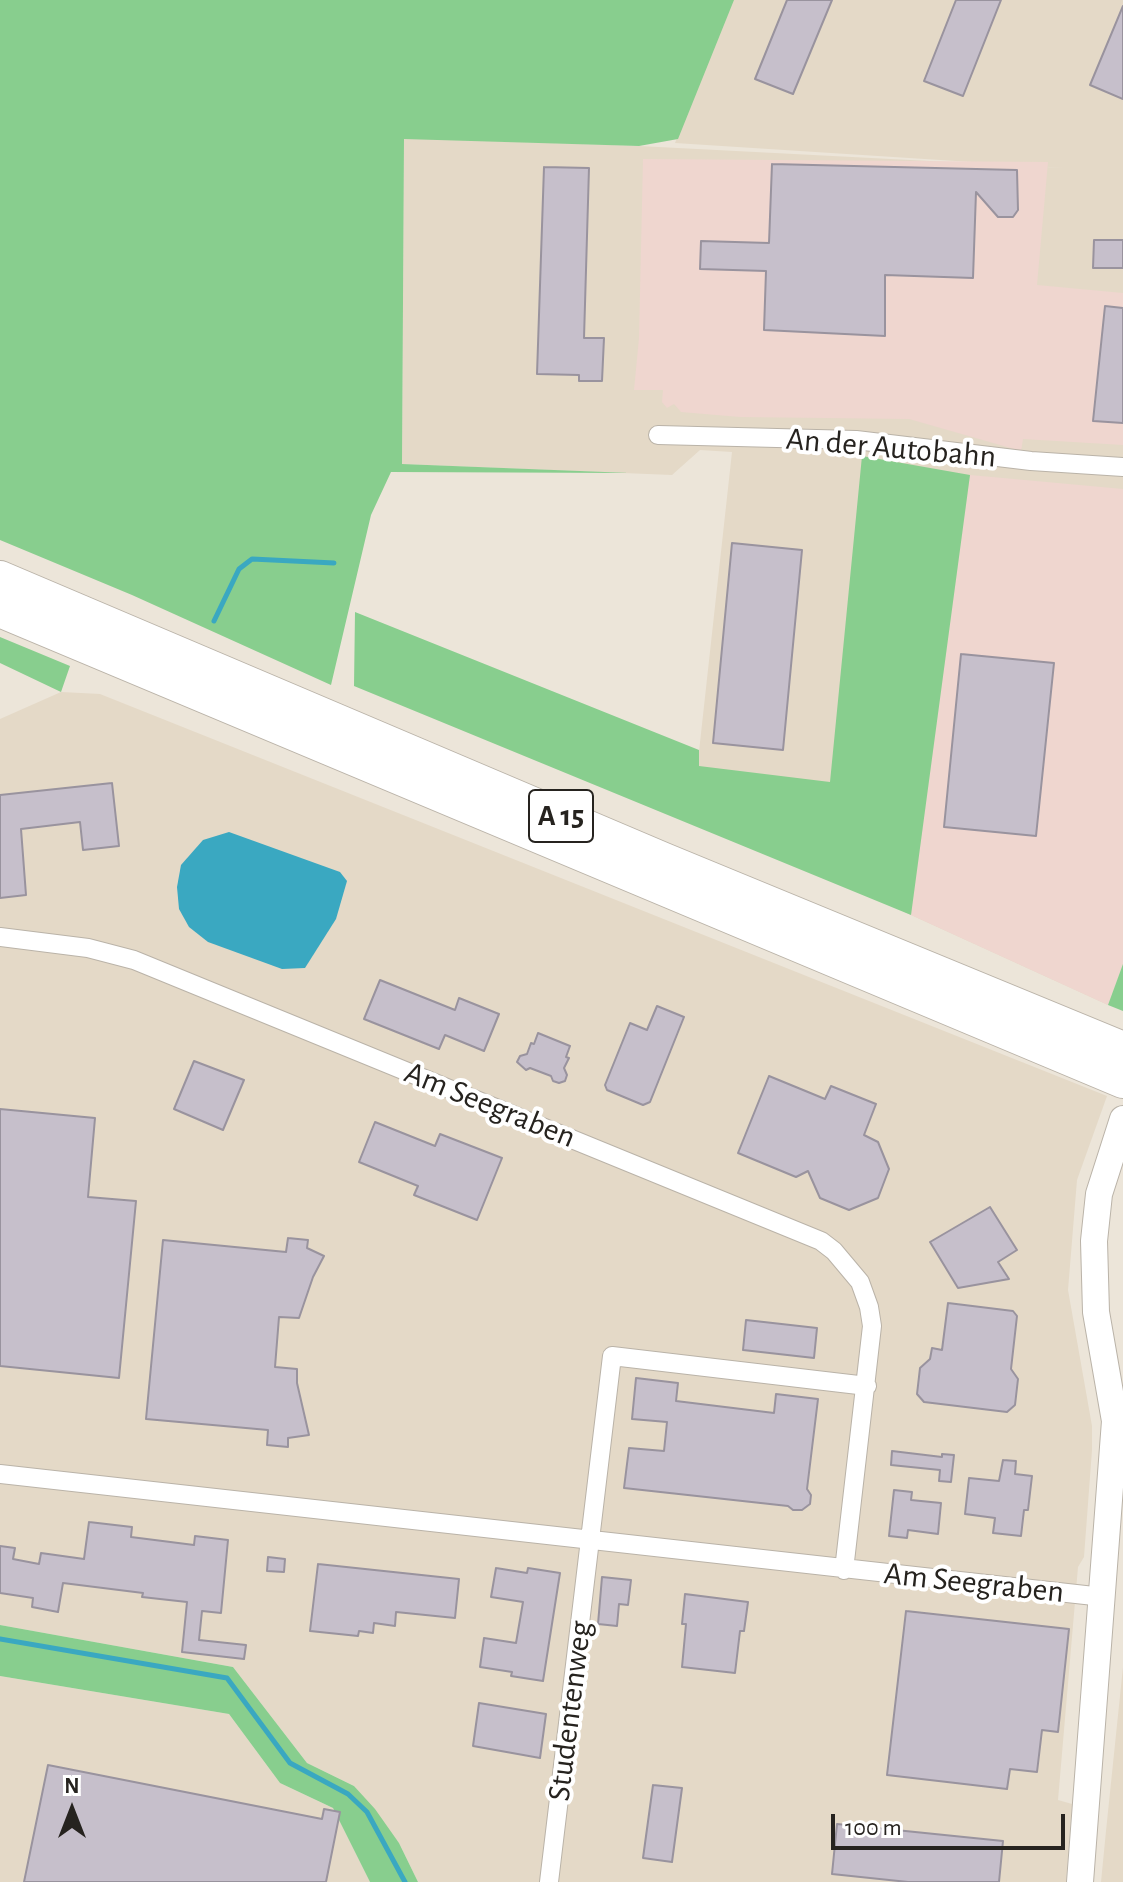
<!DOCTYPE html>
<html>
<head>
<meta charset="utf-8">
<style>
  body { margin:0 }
  #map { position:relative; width:1123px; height:1882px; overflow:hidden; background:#ece5d9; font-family:"Alegreya Sans",sans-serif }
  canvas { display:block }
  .north { position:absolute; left:32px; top:1770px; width:80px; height:80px; -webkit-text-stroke:6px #fff; paint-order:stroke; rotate:0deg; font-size:22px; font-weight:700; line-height:32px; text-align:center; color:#26231f }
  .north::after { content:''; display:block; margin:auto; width:28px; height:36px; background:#26231f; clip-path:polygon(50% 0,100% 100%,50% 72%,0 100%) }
  .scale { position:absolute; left:831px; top:1814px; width:234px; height:36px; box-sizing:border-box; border:4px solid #26231f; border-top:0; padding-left:10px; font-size:24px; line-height:28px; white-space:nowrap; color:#26231f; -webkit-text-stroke:6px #fff; paint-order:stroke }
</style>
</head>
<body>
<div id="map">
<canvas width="1123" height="1882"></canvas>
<div class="north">N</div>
<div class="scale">100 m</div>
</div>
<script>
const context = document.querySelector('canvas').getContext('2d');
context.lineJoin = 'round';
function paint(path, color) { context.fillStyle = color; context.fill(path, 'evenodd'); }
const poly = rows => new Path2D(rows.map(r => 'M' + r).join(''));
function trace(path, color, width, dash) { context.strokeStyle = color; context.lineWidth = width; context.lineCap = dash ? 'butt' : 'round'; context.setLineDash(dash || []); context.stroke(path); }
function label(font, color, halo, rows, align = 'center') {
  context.font = font + ' "Alegreya Sans",sans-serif'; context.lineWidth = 8; context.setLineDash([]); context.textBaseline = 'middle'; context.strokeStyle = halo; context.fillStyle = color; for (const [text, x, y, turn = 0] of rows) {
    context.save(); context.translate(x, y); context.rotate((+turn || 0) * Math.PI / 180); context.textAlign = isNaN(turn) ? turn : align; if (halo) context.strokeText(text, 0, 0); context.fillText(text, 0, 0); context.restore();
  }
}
paint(poly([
  [732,0,1123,0,1123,964,1108,1005,692,815,732,452,700,450,672,475,402,464,404,138,639,146,1065,168,675,143],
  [61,692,100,694,1107,1096,1077,1180,1068,1290,1092,1426,1092,1450,1084,1557,1078,1567,1058,1800,1072,1804,1066,1882,418,1882,399,1843,354,1786,307,1763,233,1667,0,1625,0,719],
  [1123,1667,1123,1882,1101,1882,1106,1831],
  [0,1676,229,1714,280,1783,333,1808,370,1882,0,1882]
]), '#e4d9c7');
paint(poly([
  [643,159,1048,162,1037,285,1123,293,1123,445,1023,439,1021,451,909,419,740,417,681,412,674,404,667,408,662,402,663,390,634,390,639,338],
  [970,475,1123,489,1123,964,1108,1005,911,915]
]), '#efd6cf');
paint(poly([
  [0,0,734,0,678,139,639,146,404,139,402,464,630,473,391,472,371,515,331,685,132,595,0,540],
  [862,456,970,475,911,915,354,686,355,612,699,750,699,766,830,782],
  [0,637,70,666,61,692,0,663],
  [1123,964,1123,1011,1108,1005],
  [0,1625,233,1667,307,1763,354,1786,375,1809,399,1843,418,1882,370,1882,333,1808,280,1783,229,1714,0,1676]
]), '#88ce8e');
paint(poly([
  [229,832,340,872,347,881,336,919,305,968,282,969,208,942,189,927,179,909,177,887,181,865,203,840]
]), '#3aa8c1');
trace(poly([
  [214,621,239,569,252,559,334,563],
  [0,1639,227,1678,290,1763,348,1794,367,1812,405,1882]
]), '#3aa8c1', 5);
const building = poly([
  [787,0,832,0,793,94,755,79,787,0],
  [956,0,1001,0,963,96,924,81,956,0],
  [1123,6,1123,99,1090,85,1123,6],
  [772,164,1017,170,1018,210,1013,217,998,217,976,192,973,278,885,275,885,336,764,330,766,271,700,269,701,241,769,243,772,164],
  [544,167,589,168,584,338,604,338,602,381,579,381,579,375,537,374,544,167],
  [1094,240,1123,240,1123,268,1093,268,1094,240],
  [1105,306,1123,308,1123,423,1093,421,1105,306],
  [732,543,802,550,783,750,713,743,732,543],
  [961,654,1054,663,1036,836,944,827,961,654],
  [112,783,119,846,83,850,80,822,21,829,26,895,0,898,0,795,112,783],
  [380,980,455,1010,459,998,499,1014,484,1051,445,1035,439,1049,364,1019,380,980],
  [657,1006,684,1017,650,1102,643,1105,607,1090,605,1085,630,1023,647,1030,657,1006],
  [538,1033,570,1046,566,1057,569,1058,564,1068,567,1075,565,1081,559,1083,553,1081,551,1076,530,1068,526,1070,517,1062,520,1056,527,1054,531,1043,534,1044,538,1033],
  [194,1061,244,1080,223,1130,174,1109,194,1061],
  [769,1076,825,1099,831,1086,876,1104,864,1135,878,1142,889,1169,878,1198,849,1210,820,1198,808,1171,796,1177,738,1153,769,1076],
  [0,1109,95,1118,88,1197,136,1201,119,1378,0,1366,0,1109],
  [375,1122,435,1146,440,1134,502,1158,477,1220,414,1195,418,1186,359,1162,375,1122],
  [990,1207,1017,1250,998,1262,1009,1279,958,1288,930,1242,990,1207],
  [288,1238,308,1240,307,1248,324,1256,313,1277,299,1318,279,1317,275,1367,297,1369,297,1383,309,1435,288,1438,288,1447,267,1445,268,1430,146,1419,163,1240,286,1252,288,1238],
  [948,1303,1013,1311,1017,1316,1011,1369,1018,1379,1015,1405,1007,1412,924,1402,917,1394,920,1368,930,1359,932,1348,942,1350,948,1303],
  [746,1320,817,1328,814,1358,743,1350,746,1320],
  [636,1378,678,1383,676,1401,774,1413,776,1394,818,1399,807,1489,811,1495,810,1504,802,1510,793,1510,788,1506,624,1488,629,1448,664,1451,667,1422,632,1419,636,1378],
  [892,1451,942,1457,942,1454,954,1455,951,1482,939,1481,940,1470,891,1465,892,1451],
  [1003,1460,1016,1461,1015,1474,1032,1476,1028,1510,1024,1510,1021,1536,993,1533,995,1518,965,1514,969,1478,999,1481,1003,1460],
  [894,1490,912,1492,911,1500,941,1503,938,1534,908,1530,907,1538,889,1536,894,1490],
  [89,1522,132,1527,131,1537,194,1545,195,1536,228,1540,221,1613,202,1611,199,1640,246,1645,244,1659,182,1652,187,1602,142,1597,143,1593,63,1583,58,1612,32,1607,33,1598,0,1593,0,1546,15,1548,13,1559,39,1564,41,1553,84,1559,89,1522],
  [268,1557,285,1559,284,1572,267,1571,268,1557],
  [318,1564,459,1579,455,1618,396,1612,395,1626,374,1623,373,1633,359,1631,358,1636,310,1631,318,1564],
  [496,1568,527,1573,528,1568,560,1573,543,1681,511,1676,512,1672,480,1667,484,1638,516,1643,523,1602,491,1597,496,1568],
  [602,1577,631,1580,628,1605,619,1604,617,1626,598,1624,602,1577],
  [685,1594,748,1602,744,1631,740,1631,735,1673,682,1667,686,1624,682,1624,685,1594],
  [906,1611,1069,1629,1058,1732,1042,1730,1037,1772,1010,1769,1007,1789,887,1775,906,1611],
  [479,1703,546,1714,540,1758,473,1746,479,1703],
  [48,1765,322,1819,324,1809,340,1812,326,1882,24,1882,48,1765],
  [653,1785,682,1788,672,1862,643,1858,653,1785],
  [837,1824,1003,1841,999,1882,908,1882,832,1874,837,1824]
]);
paint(building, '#c6bfcb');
trace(building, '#99939e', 2);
const minor = poly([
  [658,435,856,440,1031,461,1123,467],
  [0,937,88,948,134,960,821,1241,834,1251,860,1282,869,1307,872,1326,844,1570],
  [0,1474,1103,1597],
  [549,1882,612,1356,867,1386]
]);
const secondary = poly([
  [1080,1882,1115,1421,1096,1312,1094,1241,1099,1194,1123,1119]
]);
const motorway = poly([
  [0,578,664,860,1123,1049],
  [0,610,1123,1081]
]);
trace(minor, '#bab3a8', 20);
trace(secondary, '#bab3a8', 28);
trace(motorway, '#bab3a8', 36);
trace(minor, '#fff', 18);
trace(secondary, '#fff', 26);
trace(motorway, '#fff', 34);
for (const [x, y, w] of [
  [561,816,64]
]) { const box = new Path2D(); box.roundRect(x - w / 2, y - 26, w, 52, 6); context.fillStyle = '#fff'; context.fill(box); trace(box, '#26231f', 2); }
label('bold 30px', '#26231f', null, [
  ["A 15",561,816]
]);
label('32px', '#26231f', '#fff', [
  ["An der Autobahn",891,448,5],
  ["Am Seegraben",490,1105,22],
  ["Am Seegraben",974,1583,6],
  ["Studentenweg",570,1711,-83]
]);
</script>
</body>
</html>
